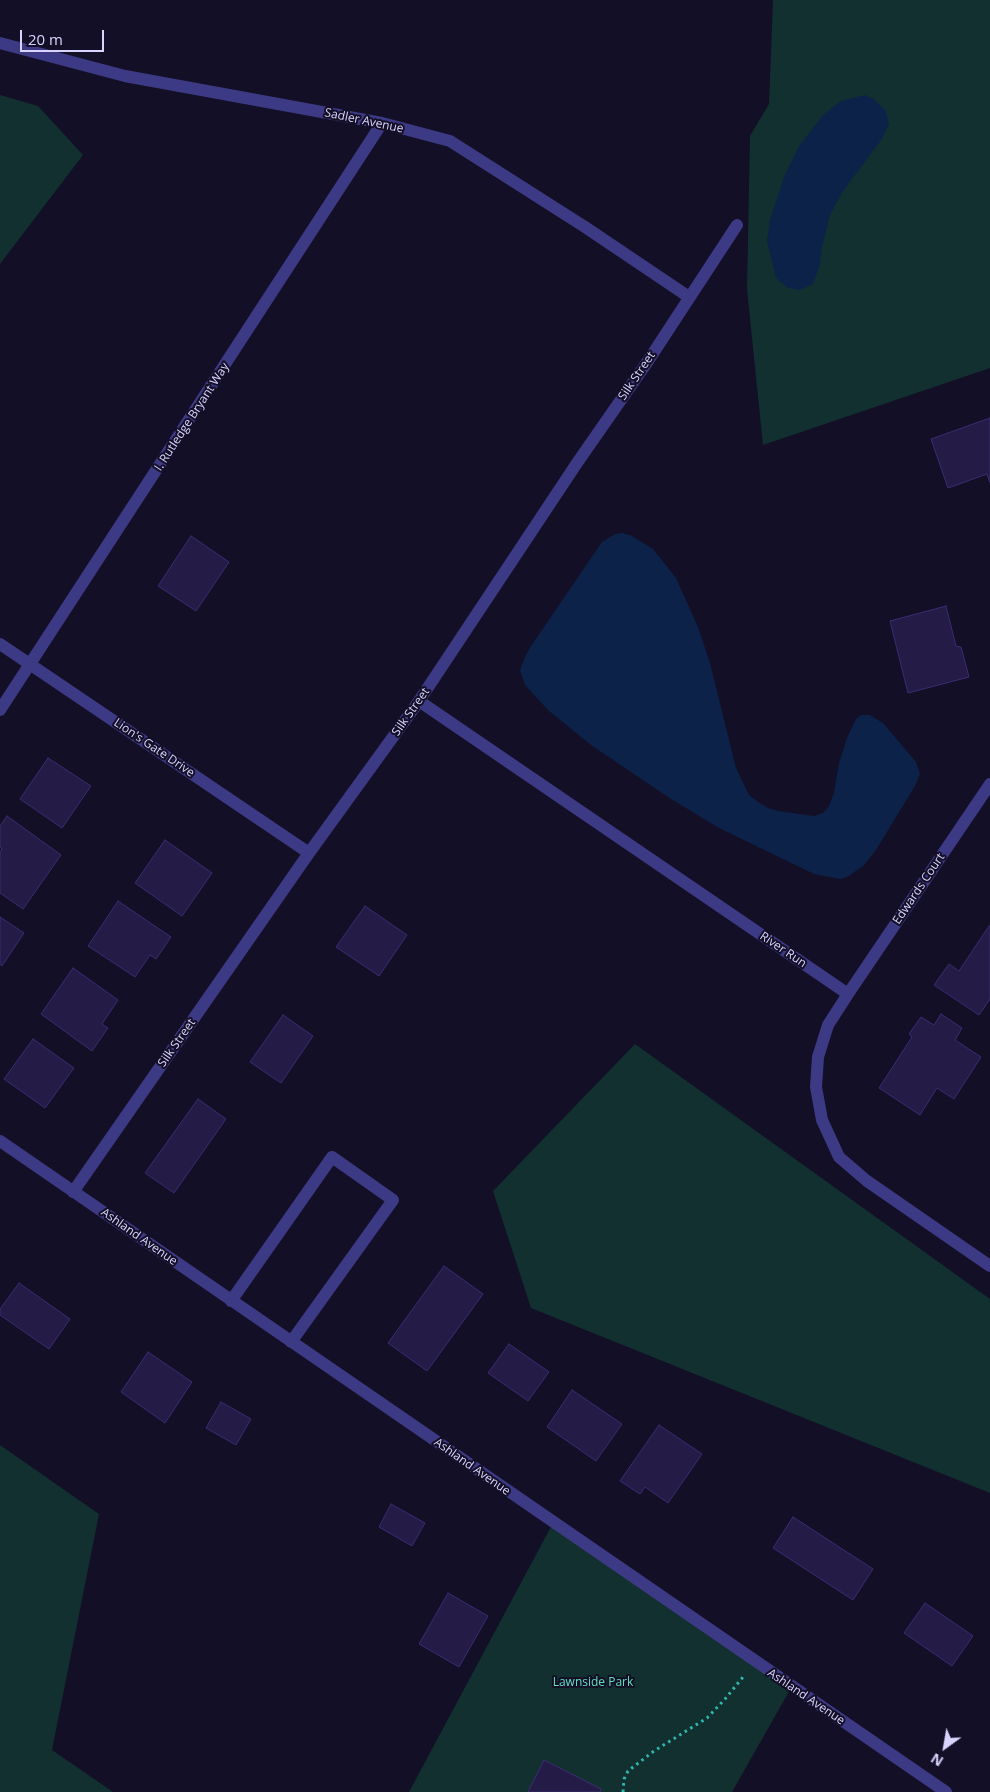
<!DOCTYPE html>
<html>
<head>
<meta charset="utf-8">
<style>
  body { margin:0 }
  #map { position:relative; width:990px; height:1792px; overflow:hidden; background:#130f26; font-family:"Open Sans",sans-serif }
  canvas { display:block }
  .north { position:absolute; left:920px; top:1722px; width:50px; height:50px; -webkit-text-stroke:4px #130f26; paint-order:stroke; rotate:212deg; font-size:14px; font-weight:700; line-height:20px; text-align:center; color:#d9d4ff }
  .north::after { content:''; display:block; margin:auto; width:18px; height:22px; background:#d9d4ff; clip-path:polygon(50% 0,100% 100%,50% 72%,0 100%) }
  .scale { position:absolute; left:20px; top:30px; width:84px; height:22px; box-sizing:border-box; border:2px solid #d9d4ff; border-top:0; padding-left:6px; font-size:15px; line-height:18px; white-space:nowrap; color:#d9d4ff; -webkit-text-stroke:4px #130f26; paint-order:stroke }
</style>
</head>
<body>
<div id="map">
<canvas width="990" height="1792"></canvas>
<div class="north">N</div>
<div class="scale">20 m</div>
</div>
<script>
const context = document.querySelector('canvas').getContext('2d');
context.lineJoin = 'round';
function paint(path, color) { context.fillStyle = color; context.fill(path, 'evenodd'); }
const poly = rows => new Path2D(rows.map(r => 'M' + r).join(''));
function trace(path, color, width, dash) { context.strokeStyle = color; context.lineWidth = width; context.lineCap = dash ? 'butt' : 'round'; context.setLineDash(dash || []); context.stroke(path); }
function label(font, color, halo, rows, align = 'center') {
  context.font = font + ' "Open Sans",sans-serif'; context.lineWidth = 4; context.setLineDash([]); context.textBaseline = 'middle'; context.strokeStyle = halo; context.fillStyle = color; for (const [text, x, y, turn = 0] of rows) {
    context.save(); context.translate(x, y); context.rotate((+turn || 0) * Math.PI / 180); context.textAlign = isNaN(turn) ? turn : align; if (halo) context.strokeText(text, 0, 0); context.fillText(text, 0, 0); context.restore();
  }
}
paint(poly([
  [773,0,990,0,990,368,763,445,747,289,750,136,769,104],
  [0,95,38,106,83,155,0,264],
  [635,1044,990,1299,990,1493,531,1308,493,1191],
  [0,1445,99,1514,52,1750,113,1792,0,1792],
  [553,1523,791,1688,732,1792,409,1792]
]), '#12302f');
paint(poly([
  [865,95,874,99,886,111,889,124,882,139,843,191,830,215,822,247,820,265,813,284,800,290,788,288,776,278,767,241,770,220,784,177,799,146,824,114,841,101],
  [623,533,632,536,653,549,676,578,698,627,710,663,736,768,749,795,758,802,768,808,778,811,814,816,823,813,829,806,834,793,839,763,847,738,856,719,861,715,870,715,883,723,916,762,920,774,915,786,876,850,864,865,849,876,840,879,814,874,717,827,668,797,591,745,549,711,525,685,520,670,525,657,531,646,602,542,615,534]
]), '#0c2248');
const building = poly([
  [990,418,990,483,987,474,948,488,931,439,990,418],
  [191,536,229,562,196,611,158,586,191,536],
  [946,606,956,646,961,647,969,677,908,693,890,621,946,606],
  [48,758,91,786,62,828,20,799,48,758],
  [7,816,61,855,23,909,0,893,0,853,2,849,0,847,0,826,7,816],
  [165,840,212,873,182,916,135,883,165,840],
  [118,901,171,937,156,959,150,955,135,977,88,946,118,901],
  [365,906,407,935,379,976,336,947,365,906],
  [0,917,24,933,2,966,0,964,0,917],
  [989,926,990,927,990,999,979,1015,934,985,949,964,959,971,989,926],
  [73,968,118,1000,102,1024,108,1028,92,1051,41,1014,73,968],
  [941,1014,962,1028,955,1040,981,1057,954,1099,937,1088,920,1115,879,1088,912,1037,909,1034,921,1017,934,1025,941,1014],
  [283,1015,313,1036,281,1083,250,1062,283,1015],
  [33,1039,74,1068,45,1108,4,1079,33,1039],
  [198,1099,226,1119,174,1193,145,1173,198,1099],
  [444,1266,483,1294,427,1371,388,1343,444,1266],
  [19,1283,70,1319,49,1349,0,1315,0,1309,19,1283],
  [509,1344,549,1372,528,1401,488,1373,509,1344],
  [148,1352,192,1382,165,1423,121,1392,148,1352],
  [572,1390,622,1424,596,1461,547,1427,572,1390],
  [221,1402,251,1419,236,1445,206,1428,221,1402],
  [659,1425,702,1454,668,1503,645,1487,640,1494,620,1481,659,1425],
  [391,1504,425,1523,412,1546,379,1527,391,1504],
  [793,1517,873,1569,853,1600,773,1548,793,1517],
  [448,1593,488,1616,459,1667,419,1644,448,1593],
  [925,1603,973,1636,952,1666,904,1633,925,1603],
  [544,1760,601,1789,600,1792,528,1792,544,1760]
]);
paint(building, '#241b47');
trace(building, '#3b2d73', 1);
trace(poly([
  [623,1792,624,1779,628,1771,654,1751,707,1718,725,1699,743,1677]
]), '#2fb8b0', 3, [2.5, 4]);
trace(poly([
  [231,1301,332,1157,393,1200,291,1342]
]), '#3d3a85', 12);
trace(poly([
  [0,43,125,76,382,123,450,141,585,227,689,297],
  [0,644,309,853],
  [419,701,848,994,828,1025,818,1057,816,1087,822,1120,839,1157,867,1181,990,1266],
  [0,710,382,123],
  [848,994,990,784],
  [0,1141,946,1792],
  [73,1192,309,853,419,701,577,463,648,361,737,225]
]), '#3d3a85', 12);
label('12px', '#d9d4ff', '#130f26', [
  ["Sadler Avenue",364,121,12],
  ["Silk Street",637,376,-56],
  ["I. Rutledge Bryant Way",192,417,-57],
  ["Silk Street",411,712,-55],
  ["Lion's Gate Drive",154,748,34],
  ["Edwards Court",919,889,-56],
  ["River Run",783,950,34],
  ["Silk Street",177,1043,-55],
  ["Ashland Avenue",139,1237,35],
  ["Ashland Avenue",472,1467,35],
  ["Ashland Avenue",806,1697,34]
]);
label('12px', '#5fe0c0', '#130f26', [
  ["Lawnside Park",593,1683]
]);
</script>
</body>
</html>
